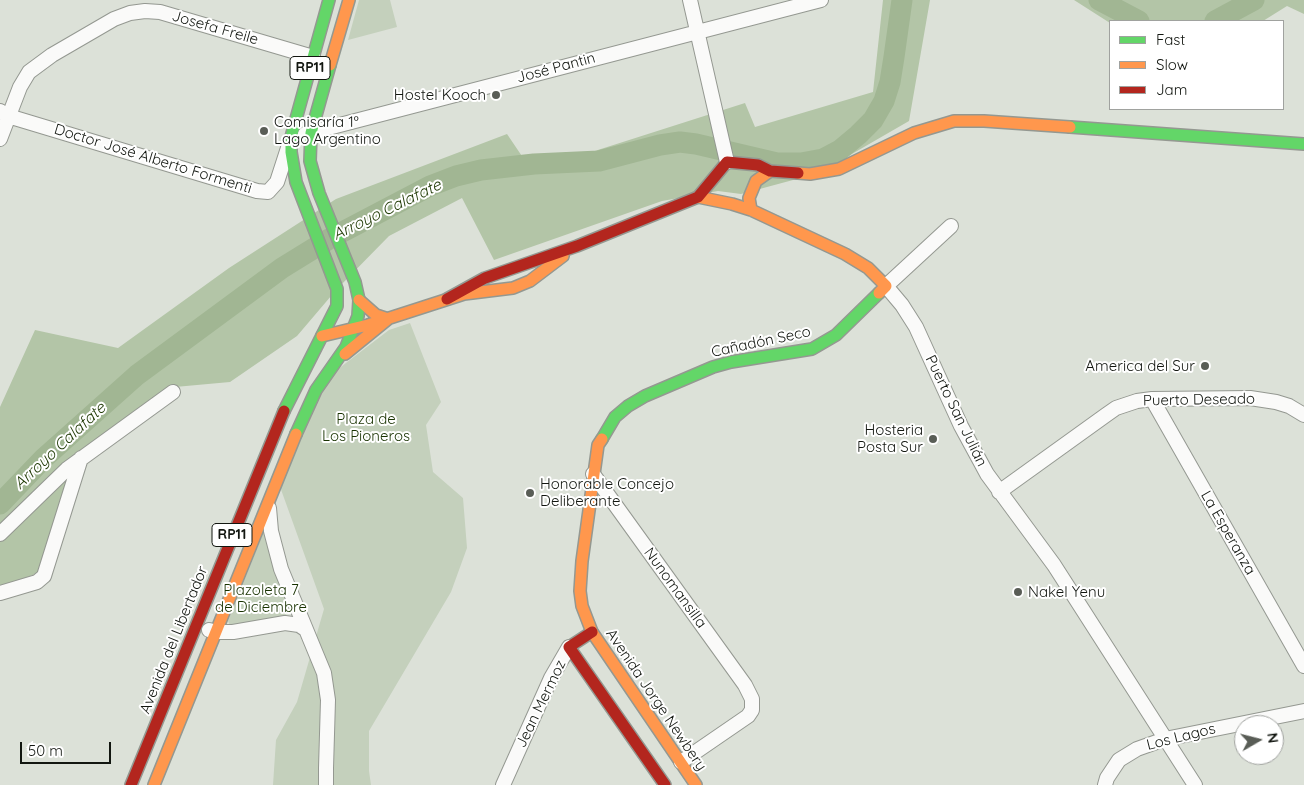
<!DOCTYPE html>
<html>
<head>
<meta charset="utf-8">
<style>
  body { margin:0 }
  #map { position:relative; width:1304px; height:785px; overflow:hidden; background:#dce1d8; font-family:Quicksand,sans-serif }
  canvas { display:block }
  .legend { position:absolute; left:1109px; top:20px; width:175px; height:90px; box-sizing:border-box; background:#fff; border:1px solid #a0a29f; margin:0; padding:6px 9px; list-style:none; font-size:15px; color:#121610 }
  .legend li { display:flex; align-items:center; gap:10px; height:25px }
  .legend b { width:25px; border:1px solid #a0a29f }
  .north { position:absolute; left:1234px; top:715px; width:50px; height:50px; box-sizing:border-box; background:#fff; border:1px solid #a0a29f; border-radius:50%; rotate:82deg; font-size:14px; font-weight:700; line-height:20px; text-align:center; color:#121610 }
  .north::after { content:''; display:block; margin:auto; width:18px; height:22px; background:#595d56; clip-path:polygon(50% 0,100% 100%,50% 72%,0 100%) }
  .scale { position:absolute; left:20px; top:742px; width:91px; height:22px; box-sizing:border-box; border:2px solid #121610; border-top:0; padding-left:6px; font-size:15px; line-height:18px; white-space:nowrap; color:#121610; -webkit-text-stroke:4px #fff; paint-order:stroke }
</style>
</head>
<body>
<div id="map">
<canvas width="1304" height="785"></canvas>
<ul class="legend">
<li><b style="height:6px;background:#63d668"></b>Fast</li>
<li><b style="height:6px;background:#ff974d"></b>Slow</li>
<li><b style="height:6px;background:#b3261e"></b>Jam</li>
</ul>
<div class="north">N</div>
<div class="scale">50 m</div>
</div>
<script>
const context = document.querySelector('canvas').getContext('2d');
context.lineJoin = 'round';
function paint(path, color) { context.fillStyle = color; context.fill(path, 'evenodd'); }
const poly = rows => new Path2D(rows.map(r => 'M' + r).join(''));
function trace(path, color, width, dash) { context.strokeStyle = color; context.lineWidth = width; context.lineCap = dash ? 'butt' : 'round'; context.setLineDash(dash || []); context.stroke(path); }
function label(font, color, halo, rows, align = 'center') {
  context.font = font + ' Quicksand,sans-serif'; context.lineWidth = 4; context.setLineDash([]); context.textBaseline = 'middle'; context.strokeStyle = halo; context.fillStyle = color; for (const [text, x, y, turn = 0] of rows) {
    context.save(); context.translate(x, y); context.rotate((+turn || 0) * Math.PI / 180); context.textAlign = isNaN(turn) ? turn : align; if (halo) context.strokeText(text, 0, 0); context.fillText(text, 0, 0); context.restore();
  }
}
paint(poly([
  [359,0,390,0,397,27,348,40],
  [410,323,441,402,426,425,433,472,463,498,467,548,451,592,369,731,369,771,371,785,273,785,276,740,297,702,324,609,279,484,329,376,389,330],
  [266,526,273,564,281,588,289,603,290,611,283,617,231,628,228,621]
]), '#c4d0bc');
paint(poly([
  [883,0,930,0,909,121,819,173,741,194,718,191,662,201,494,260,462,198,389,236,337,289,297,336,230,382,175,387,78,457,41,572,0,587,0,407,35,330,118,348,229,268,336,199,507,134,532,171,745,103,755,127,873,92],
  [1074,0,1304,0,1304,14,1287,6,1263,21,1110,21,1110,23]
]), '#b3c5a7');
trace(poly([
  [1099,0,1139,21],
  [1215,21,1254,0],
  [0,504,44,458,137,375,282,268,329,239,430,186,456,176,481,170,534,164,599,161,660,145,680,142,696,144,777,163,801,163,823,159,840,150,858,135,873,120,884,101,890,82,894,57,902,0]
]), '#a1b693', 21);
const street = poly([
  [690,0,727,162],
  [0,111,8,116,257,191,268,192,277,182,288,148],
  [305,134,821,0],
  [0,139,20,87,29,72,52,55,114,19,130,13,145,11,160,12,313,57],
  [951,226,886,286,902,305,916,327,961,426,987,474,1054,565,1195,785],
  [1152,399,1304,666],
  [593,474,745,685,752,699,752,710,748,716,681,762],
  [999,492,1106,415,1116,408,1137,401,1152,399,1250,398,1276,402,1289,406,1304,415],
  [269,508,271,531,281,569,324,673,328,700,326,768,326,785],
  [0,534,67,469,173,392],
  [0,593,37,582,44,576,81,458],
  [209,630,216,632,233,632,285,623,299,625,305,629],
  [503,785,551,678,569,647],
  [1105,785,1107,778,1119,760,1137,749,1165,739,1304,711]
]);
const fast = poly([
  [1070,127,1304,144],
  [284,411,337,306,337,289,296,182,291,152,291,137,329,0],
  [296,434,316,390,346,347,358,316,359,300,355,282,319,193,310,161,311,133,330,65],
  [602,439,615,417,628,406,645,396,713,367,731,362,812,349,836,335,879,293]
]);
const slow = poly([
  [330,65,349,0],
  [798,173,810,174,839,169,914,133,954,121,984,121,1070,127],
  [698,197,732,204,751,210,845,254,868,268,886,286,879,293],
  [751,210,749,198,756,181,770,171],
  [322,336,368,325,464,294,513,288,530,281,563,256],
  [345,354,388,319,376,315,359,300],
  [602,439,598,445,582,561,580,591,582,606,592,632,696,785],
  [154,785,296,434]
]);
const jam = poly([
  [447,299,485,278,577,246,698,197,727,162,758,165,770,171,798,173],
  [592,632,569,647,665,785],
  [131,785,284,411]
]);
trace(street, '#949891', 16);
trace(fast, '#949891', 14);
trace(slow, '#949891', 14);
trace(jam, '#949891', 14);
trace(street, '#fafaf9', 14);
trace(fast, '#63d668', 11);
trace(slow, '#ff974d', 11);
trace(jam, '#b3261e', 11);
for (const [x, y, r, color] of [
  [496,95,5,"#595d56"],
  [264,131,5,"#595d56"],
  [1205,366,5,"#595d56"],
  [933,439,5,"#595d56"],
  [530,493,5,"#595d56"],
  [1018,592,5,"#595d56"]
]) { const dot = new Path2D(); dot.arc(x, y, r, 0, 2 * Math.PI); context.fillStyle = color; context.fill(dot); trace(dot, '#fff', 2); }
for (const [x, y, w] of [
  [310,68,40],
  [232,535,40]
]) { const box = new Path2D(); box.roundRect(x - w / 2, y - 11.5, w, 23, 4); context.fillStyle = '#fff'; context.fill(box); trace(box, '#121610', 1); }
label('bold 14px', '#121610', null, [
  ["RP11",310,68],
  ["RP11",232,535]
]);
label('15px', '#121610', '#fff', [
  ["Josefa Freile",215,28,16],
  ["José Pantin",556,68,-15],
  ["Doctor José Alberto Formenti",153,159,17],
  ["Cañadón Seco",761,342,-12],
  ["Puerto Deseado",1199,400,-1],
  ["Puerto San Julián",956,411,64],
  ["La Esperanza",1228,533,60],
  ["Nunomansilla",675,588,54],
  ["Avenida del Libertador",174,640,-68],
  ["Avenida Jorge Newbery",656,700,56],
  ["Jean Mermoz",541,704,-64],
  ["Los Lagos",1181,737,-14]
]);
label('15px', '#121610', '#fff', [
  ["Hostel Kooch",486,95],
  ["Comisaría 1°",274,122,"left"],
  ["Lago Argentino",274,139,"left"],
  ["America del Sur",1195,366],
  ["Hosteria",923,430],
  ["Posta Sur",923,447],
  ["Honorable Concejo",540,484,"left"],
  ["Deliberante",540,501,"left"],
  ["Nakel Yenu",1028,592,"left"]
], 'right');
label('15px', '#183200', '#fff', [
  ["Plaza de",366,419],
  ["Los Pioneros",366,436],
  ["Plazoleta 7",261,590],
  ["de Diciembre",261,607]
]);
label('italic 16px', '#233d09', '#fff', [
  ["Arroyo Calafate",387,210,-26],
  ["Arroyo Calafate",60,446,-43]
]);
</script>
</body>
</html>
